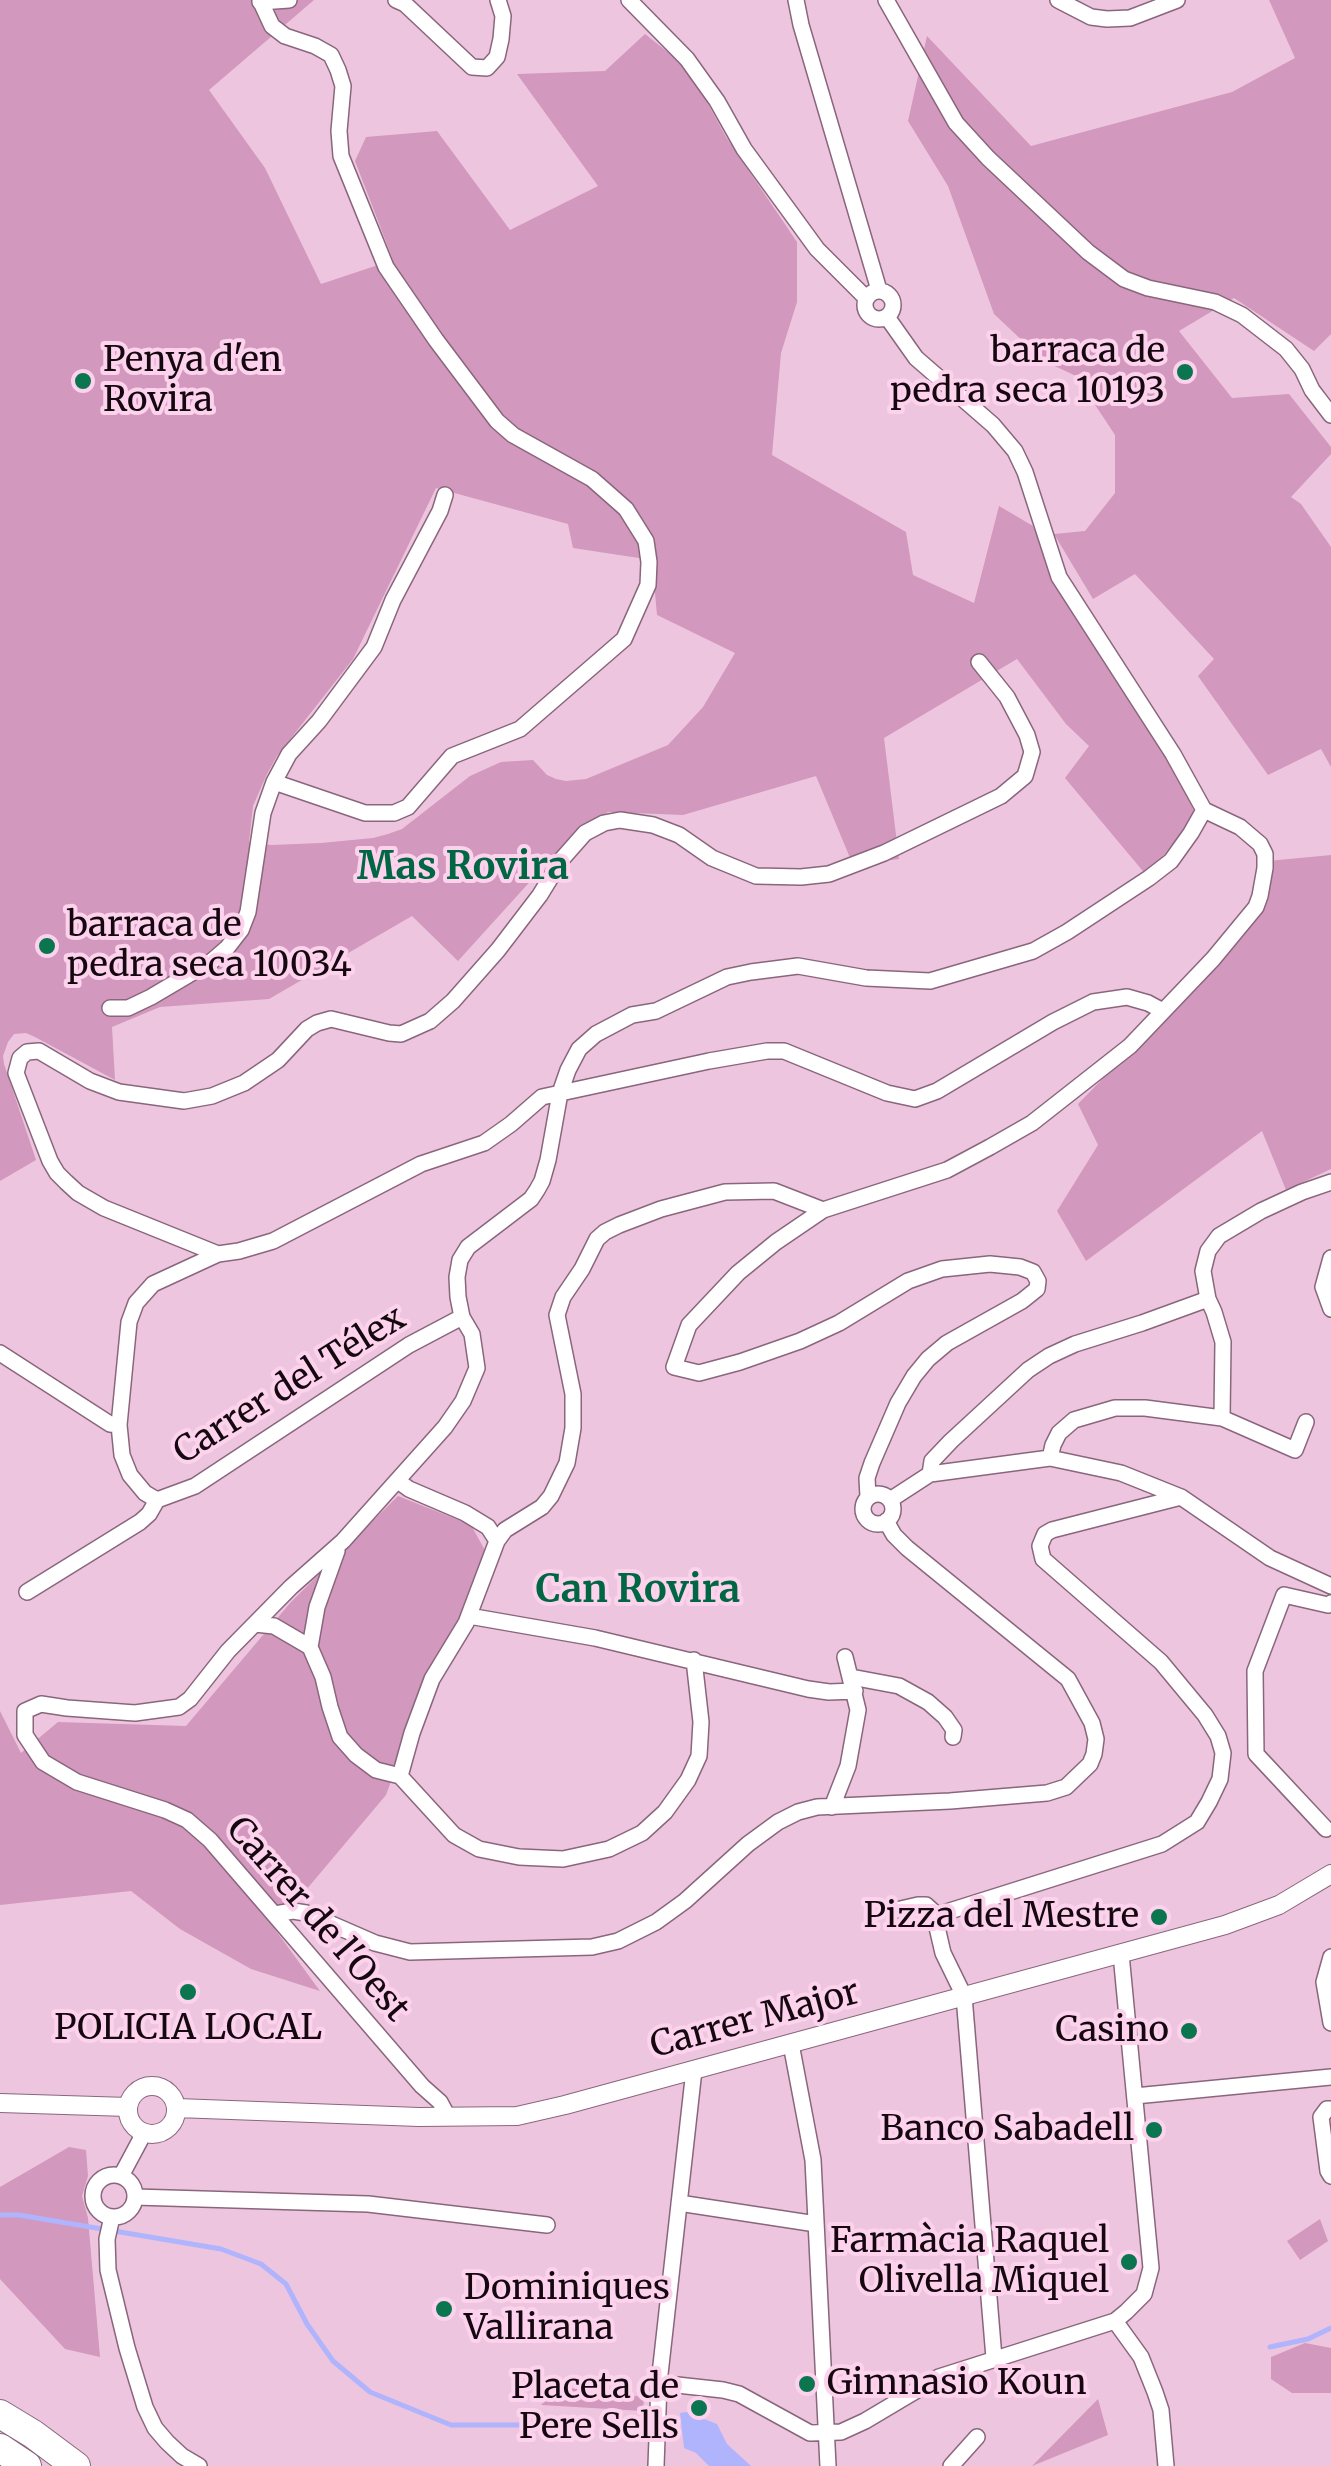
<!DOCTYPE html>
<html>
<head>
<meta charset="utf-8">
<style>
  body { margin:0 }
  canvas { display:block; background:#eec5de }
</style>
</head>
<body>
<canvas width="1331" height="2466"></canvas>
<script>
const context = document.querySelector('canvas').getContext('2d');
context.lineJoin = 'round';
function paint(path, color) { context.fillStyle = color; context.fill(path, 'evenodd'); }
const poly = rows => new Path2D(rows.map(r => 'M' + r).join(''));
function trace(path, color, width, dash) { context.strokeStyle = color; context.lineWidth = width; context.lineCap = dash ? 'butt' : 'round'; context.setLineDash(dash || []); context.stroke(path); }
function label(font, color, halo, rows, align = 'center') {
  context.font = font + ' Merriweather,serif'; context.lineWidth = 8; context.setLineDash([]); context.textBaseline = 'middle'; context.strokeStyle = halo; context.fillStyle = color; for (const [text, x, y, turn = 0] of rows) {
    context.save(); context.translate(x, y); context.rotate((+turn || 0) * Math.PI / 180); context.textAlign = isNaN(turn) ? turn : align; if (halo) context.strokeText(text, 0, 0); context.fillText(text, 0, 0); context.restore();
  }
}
paint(poly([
  [0,0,314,0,209,90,265,168,321,284,393,260,355,161,366,137,437,131,510,230,598,186,517,74,605,71,645,34,689,69,726,137,797,242,797,302,781,353,772,455,906,532,913,575,974,603,999,506,1033,526,1052,567,1178,760,1195,816,1147,876,1065,778,1089,746,1066,724,1017,659,884,738,899,859,853,865,816,776,683,815,608,812,575,832,458,961,412,916,269,999,160,1007,112,1027,115,1080,35,1037,26,1033,14,1034,8,1042,3,1056,4,1064,36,1160,0,1181],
  [436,488,568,524,573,548,652,560,657,615,735,653,703,707,668,745,586,779,566,781,556,779,547,775,533,760,501,762,470,776,402,829,388,834,373,838,321,843,271,845,249,842,253,806,267,774,277,756,353,659],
  [1269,0,1331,0,1331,334,1314,351,1234,298,1179,331,1232,398,1289,394,1331,447,1331,454,1291,497,1301,504,1331,547,1331,767,1321,749,1268,775,1198,676,1214,659,1135,574,1093,599,1054,534,1085,531,1115,493,1115,435,1076,376,1044,361,994,314,948,186,908,121,927,36,1031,146,1232,92,1295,58],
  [1331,855,1331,1169,1286,1190,1262,1131,1086,1261,1057,1211,1098,1145,1078,1104,1164,1016,1260,906,1268,861],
  [398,1496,471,1525,487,1554,470,1614,431,1672,386,1795,274,1928,320,1991,251,1969,180,1929,131,1891,0,1905,0,1711,21,1753,58,1722,186,1726,291,1602],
  [69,2147,86,2150,88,2176,82,2196,88,2218,100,2357,65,2349,0,2279,0,2187],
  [1320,2219,1328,2241,1300,2260,1287,2241],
  [1305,2343,1331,2348,1331,2393,1292,2393,1271,2379,1271,2357],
  [561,2387,644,2397,643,2411,541,2405],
  [1098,2399,1108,2435,1032,2466]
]), '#d298bd');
paint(poly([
  [686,2412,717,2424,727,2444,751,2466,709,2466,696,2453,684,2448,680,2413]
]), '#afb4fc');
trace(poly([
  [0,2215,19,2215,221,2249,261,2264,286,2284,307,2324,333,2361,370,2392,451,2425,529,2425],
  [1270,2347,1308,2339,1331,2328]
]), '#afb4fc', 5);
const minor = poly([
  [260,0,272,26,285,36,315,46,331,55,338,70,343,86,339,131,341,156,386,267,436,340,497,421,513,435,592,479,626,509,646,541,649,562,648,585,624,639,520,729,452,756,408,807,394,813,365,813,274,782],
  [396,0,405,4,472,67,487,68,497,57,501,39,503,16,498,0],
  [629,0,687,59,717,101,744,149,817,249,866,298],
  [796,0,801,25,879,290],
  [886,0,956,123,988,158,1088,252,1124,279,1148,288,1215,302,1242,315,1286,349,1302,369,1312,390,1331,415],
  [1058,0,1091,17,1107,19,1130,18,1177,0],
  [260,2,289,0],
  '865 305a14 14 0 1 1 28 0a14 14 0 1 1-28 0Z',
  [979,662,1007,697,1027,735,1032,752,1025,776,1001,796,884,853,829,874,801,877,756,876,712,858,679,835,653,825,620,820,604,823,585,833,562,859,540,895,498,950,453,1001,430,1021,401,1034,389,1033,331,1019,317,1023,307,1029,278,1060,244,1083,212,1096,184,1101,119,1092,90,1081,39,1051,27,1052,20,1058,16,1073,50,1161,57,1173,66,1182,78,1193,104,1208,218,1254,239,1251,273,1241,421,1164,484,1143,511,1124,542,1097,709,1061,767,1051,784,1051,887,1093,915,1099,937,1091,1053,1022,1093,1002,1127,997,1148,1003,1163,1011],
  [110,1008,128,1008,151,997,212,961,227,948,241,930,248,912,263,813,274,782,289,754,319,721,374,647,393,600,440,511,445,495],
  [218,1254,153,1284,136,1303,129,1322,119,1425,122,1455,130,1475,145,1493,157,1500,195,1486,409,1345,462,1317],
  [1331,1258,1323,1287,1331,1309],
  [0,1353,110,1424,119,1425],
  [1222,1418,1223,1342,1214,1312,1208,1299,1203,1271,1208,1251,1219,1236,1261,1211,1302,1192,1331,1182],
  [1050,1458,1053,1445,1059,1433,1074,1420,1115,1408,1145,1408,1222,1418,1295,1450,1306,1422],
  [930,1474,932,1461,951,1441,1028,1370,1049,1356,1075,1344,1142,1323,1208,1299],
  [398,1481,409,1489,465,1513,488,1527,497,1541],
  '863 1509a15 15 0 1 1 30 0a15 15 0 1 1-30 0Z',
  [868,1497,867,1478,872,1463,898,1403,914,1376,928,1359,947,1343,1022,1301,1037,1289,1038,1281,1033,1272,1020,1267,990,1264,942,1269,908,1281,839,1323,800,1341,740,1362,699,1373,674,1367,689,1325,738,1273,776,1242,823,1210,947,1170,990,1147,1032,1123,1130,1046,1213,959,1256,907,1260,896,1265,868,1265,854,1260,844,1240,827,1204,810],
  [890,1500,930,1474,1050,1458,1121,1473,1181,1497,1270,1558,1331,1586],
  [27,1592,140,1522,149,1514,157,1500],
  [469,1616,595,1638,808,1689,829,1692,855,1691],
  [255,1624,274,1626,310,1647,323,1677,330,1707,340,1737,356,1755,376,1770,400,1776,454,1835,479,1849,519,1857,563,1859,609,1849,642,1833,665,1812,688,1780,699,1756,701,1722,694,1660],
  [310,1647,317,1607,337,1551],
  [851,1677,899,1686,928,1702,945,1717,954,1730,953,1737],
  [400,1776,412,1733,432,1679,466,1623,497,1541,505,1530,542,1507,551,1496,567,1463,573,1428,573,1394,557,1315,563,1297,582,1269,597,1239,605,1232,619,1225,661,1209,725,1192,774,1191,823,1210],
  [832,1807,848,1766,858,1710,845,1657],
  [1326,1829,1256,1754,1255,1671,1284,1595,1328,1605,1331,1603],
  [892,1911,918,1905,926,1905,937,1915],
  [275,1914,293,1911,306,1913,375,1943,410,1952,592,1947,618,1941,656,1922,685,1901,748,1844,778,1822,798,1812,817,1807,950,1801,1047,1793,1066,1787,1090,1764,1094,1754,1096,1739,1092,1723,1068,1679,907,1548,894,1535,886,1521],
  [937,1915,1162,1844,1197,1822,1209,1802,1220,1779,1223,1753,1218,1736,1205,1715,1161,1662,1043,1559,1040,1546,1045,1534,1052,1530,1181,1497],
  [937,1915,936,1923,943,1953,964,1996,994,2358],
  [1331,1957,1324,1982,1331,2023],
  [791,2044,813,2160,828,2466],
  [1135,2096,1331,2077],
  [1331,2109,1327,2109,1321,2117,1328,2171,1331,2176],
  [448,2117,440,2102,422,2086,210,1840,187,1820,165,1810,77,1782,43,1762,25,1735,25,1711,41,1704,67,1708,135,1713,179,1707,190,1699,228,1651,291,1587,343,1541,445,1427,463,1401,477,1368,472,1334,462,1317,458,1297,457,1277,460,1260,468,1247,531,1199,537,1190,542,1181,548,1160,560,1093,568,1070,579,1049,596,1034,632,1015,656,1011,727,977,751,972,798,966,866,978,930,981,1033,951,1067,932,1149,878,1171,861,1191,833,1204,810,1173,754,1059,577,1025,472,1015,451,993,425,916,358,887,317],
  '93 2196a21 21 0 1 1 42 0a21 21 0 1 1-42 0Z',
  [121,2176,144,2133],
  [135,2197,368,2204,547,2225],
  [679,2203,816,2224],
  [112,2217,107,2239,108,2270,127,2348,145,2407,155,2428,167,2442,182,2456,199,2466],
  [1115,2321,1141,2357,1155,2392,1161,2410,1166,2466],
  [659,2383,723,2390,739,2394,810,2433,841,2432,865,2421,939,2377,1115,2321,1126,2312,1144,2294,1151,2268,1121,1954],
  [656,2466,659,2383,694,2070],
  [951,2466,977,2437]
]);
const tertiary = poly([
  '128 2110a24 24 0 1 1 48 0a24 24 0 1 1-48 0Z',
  [0,2103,128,2107],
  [177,2108,419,2117,517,2116,565,2105,1225,1925,1279,1905,1331,1874]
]);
const motorway = poly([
  [0,2414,33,2434,76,2466],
  [0,2448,27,2466]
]);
trace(minor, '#8a667c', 18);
trace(tertiary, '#8a667c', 20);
trace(motorway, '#8a667c', 30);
trace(minor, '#fff', 15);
trace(tertiary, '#fff', 18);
trace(motorway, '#fff', 28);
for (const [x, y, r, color] of [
  [1185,372,10,"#0a754e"],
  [83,381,10,"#0a754e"],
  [47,946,10,"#0a754e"],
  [1159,1917,10,"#0a754e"],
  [188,1992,10,"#0a754e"],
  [1189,2031,10,"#0a754e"],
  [1154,2130,10,"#0a754e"],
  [1129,2262,10,"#0a754e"],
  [444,2309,10,"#0a754e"],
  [807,2384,10,"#0a754e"],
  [699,2408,10,"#0a754e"]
]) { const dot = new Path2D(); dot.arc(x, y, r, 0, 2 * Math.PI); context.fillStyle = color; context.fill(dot); trace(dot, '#fcd2ec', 4); }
label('35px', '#150810', '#fcd2ec', [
  ["barraca de",1165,352],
  ["pedra seca 10193",1165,392],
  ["Penya d'en",103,361,"left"],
  ["Rovira",103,401,"left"],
  ["barraca de",67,926,"left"],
  ["pedra seca 10034",67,966,"left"],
  ["Pizza del Mestre",1139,1917],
  ["POLICIA LOCAL",188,2029,"center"],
  ["Casino",1169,2031],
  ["Banco Sabadell",1134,2130],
  ["Farmàcia Raquel",1109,2242],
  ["Olivella Miquel",1109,2282],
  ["Dominiques",464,2289,"left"],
  ["Vallirana",464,2329,"left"],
  ["Gimnasio Koun",827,2384,"left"],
  ["Placeta de",679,2388],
  ["Pere Sells",679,2428]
], 'right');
label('35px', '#150810', '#fcd2ec', [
  ["Carrer del Télex",290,1386,-32],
  ["Carrer de l'Oest",317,1920,49],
  ["Carrer Major",755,2020,-15]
]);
label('bold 38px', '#016643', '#fcd2ec', [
  ["Mas Rovira",463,868],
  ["Can Rovira",638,1591]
]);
</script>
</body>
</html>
